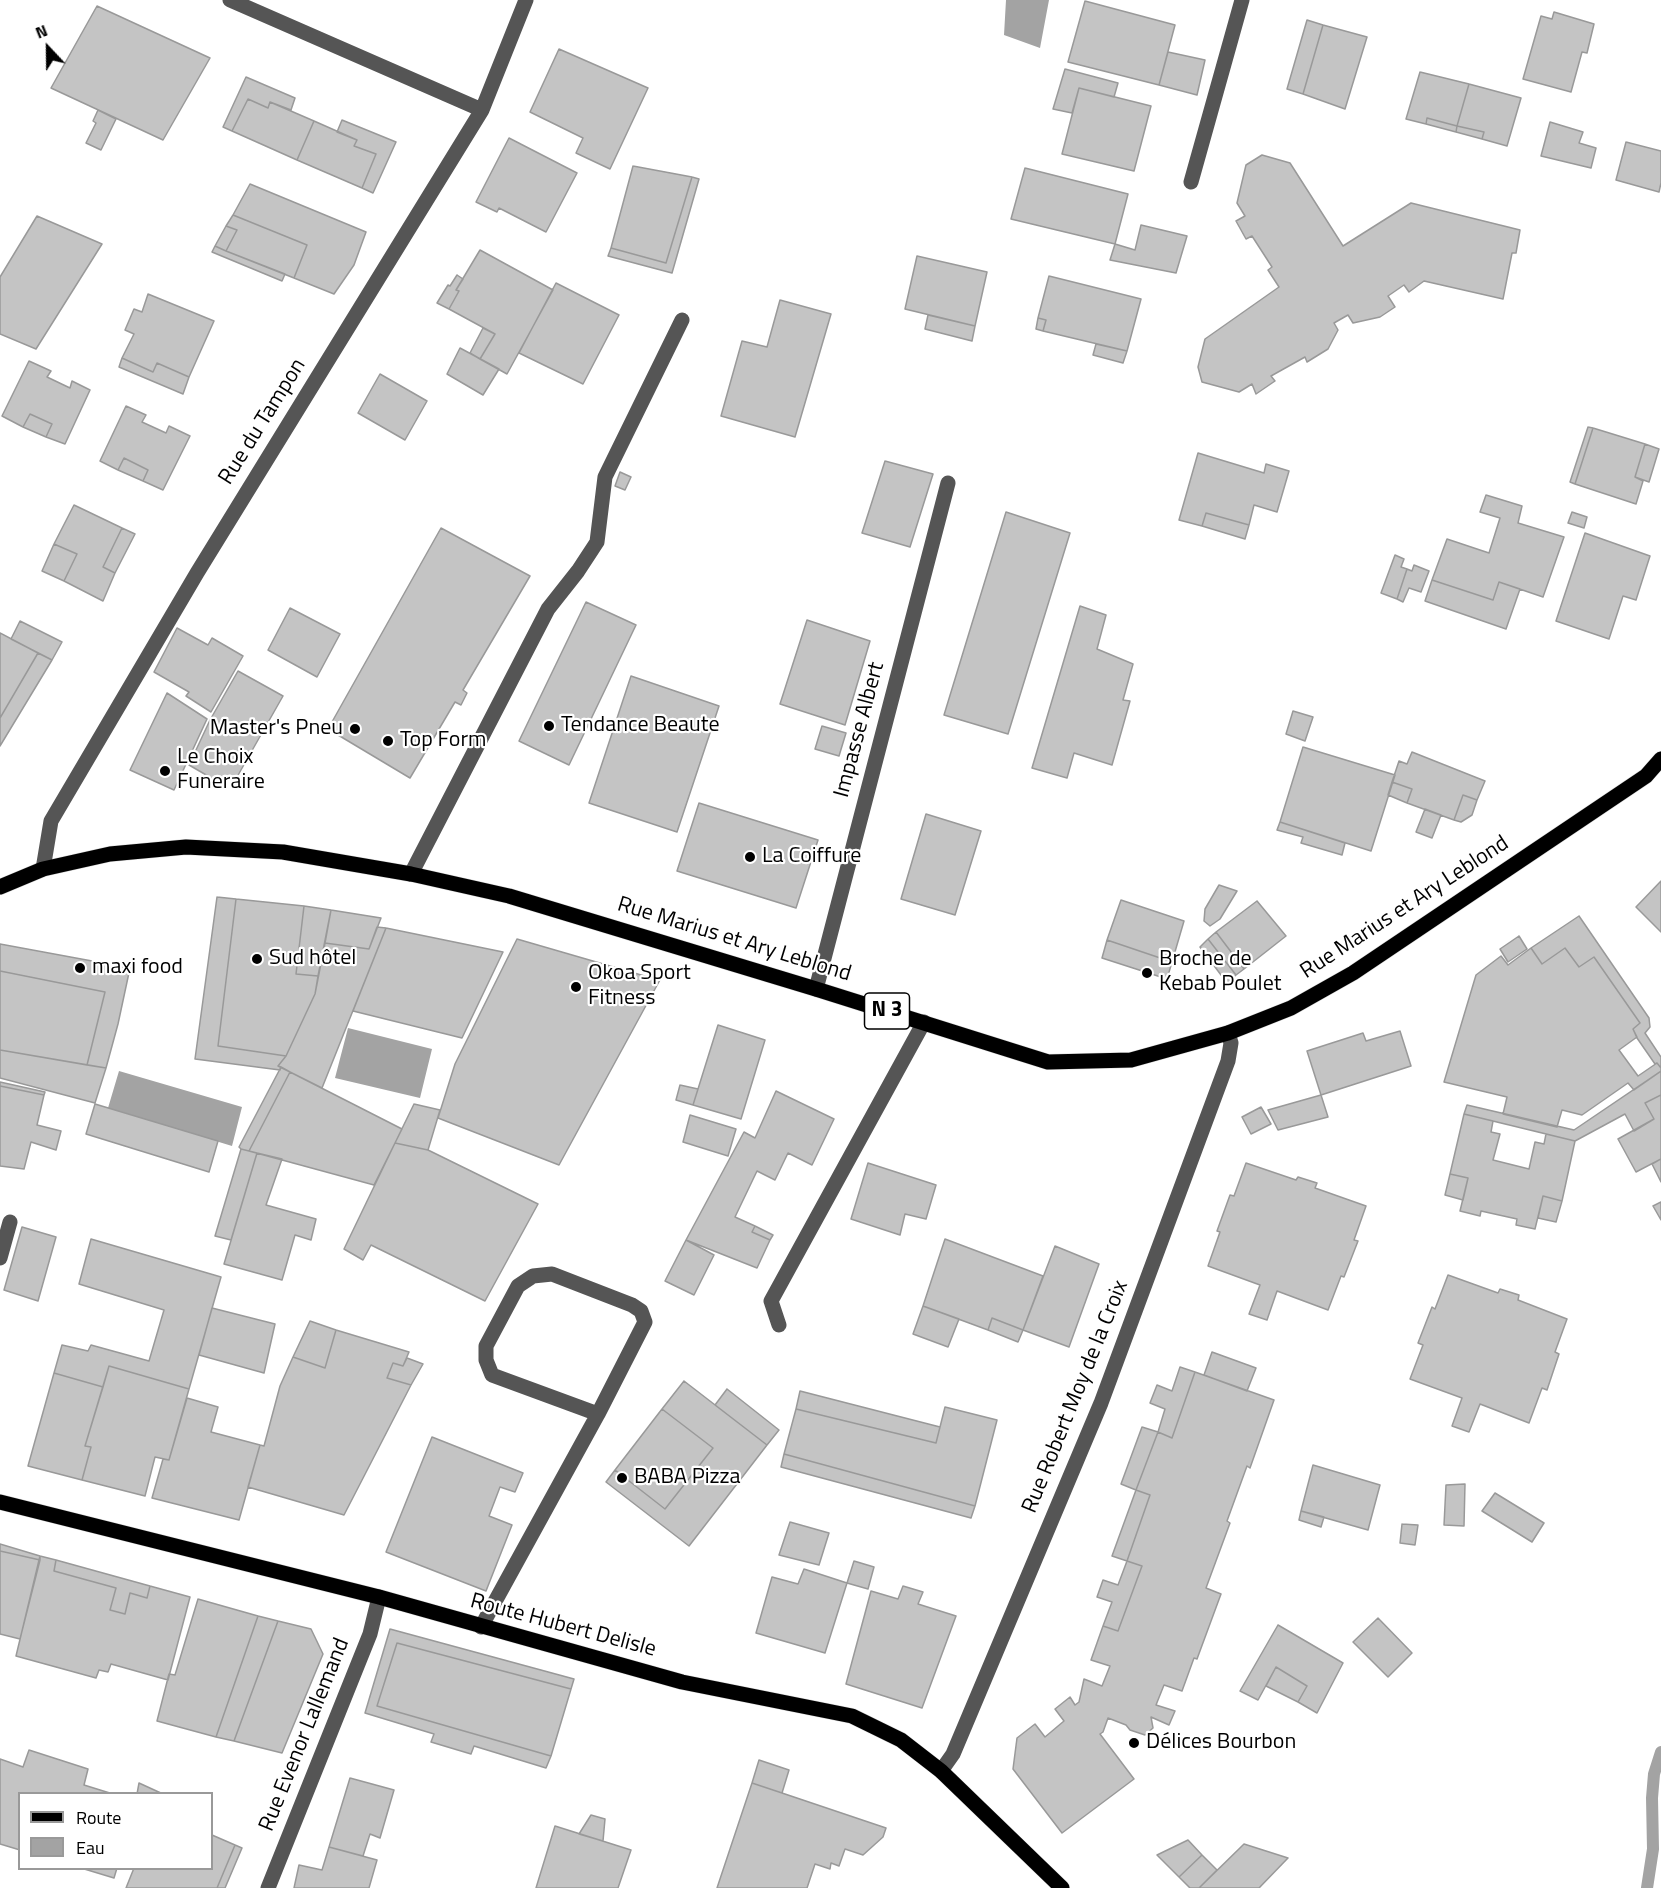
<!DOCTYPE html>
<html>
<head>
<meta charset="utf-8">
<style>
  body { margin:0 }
  #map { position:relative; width:1661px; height:1888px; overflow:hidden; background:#fff; font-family:"Titillium Web",sans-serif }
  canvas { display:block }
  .legend { position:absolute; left:18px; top:1792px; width:195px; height:78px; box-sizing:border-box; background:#fff; border:2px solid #999; margin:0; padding:8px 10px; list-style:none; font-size:18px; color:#000 }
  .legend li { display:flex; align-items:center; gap:12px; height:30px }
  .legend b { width:30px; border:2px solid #999 }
  .north { position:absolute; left:18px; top:18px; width:60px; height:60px; -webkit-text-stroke:4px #fff; paint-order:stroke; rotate:338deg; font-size:16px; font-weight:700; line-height:24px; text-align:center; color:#000 }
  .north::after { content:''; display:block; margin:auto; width:21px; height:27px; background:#000; clip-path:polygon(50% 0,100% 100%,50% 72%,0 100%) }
</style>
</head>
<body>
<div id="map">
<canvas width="1661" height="1888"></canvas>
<ul class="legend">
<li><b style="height:8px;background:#000"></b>Route</li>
<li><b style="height:16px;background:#a3a3a3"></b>Eau</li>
</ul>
<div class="north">N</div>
</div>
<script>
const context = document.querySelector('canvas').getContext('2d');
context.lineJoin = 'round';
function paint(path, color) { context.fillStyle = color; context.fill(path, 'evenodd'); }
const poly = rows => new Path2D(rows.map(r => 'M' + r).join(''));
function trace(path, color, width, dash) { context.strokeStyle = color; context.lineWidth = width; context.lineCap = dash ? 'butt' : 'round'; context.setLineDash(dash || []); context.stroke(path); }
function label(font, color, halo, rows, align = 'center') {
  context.font = font + ' "Titillium Web",sans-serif'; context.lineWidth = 4.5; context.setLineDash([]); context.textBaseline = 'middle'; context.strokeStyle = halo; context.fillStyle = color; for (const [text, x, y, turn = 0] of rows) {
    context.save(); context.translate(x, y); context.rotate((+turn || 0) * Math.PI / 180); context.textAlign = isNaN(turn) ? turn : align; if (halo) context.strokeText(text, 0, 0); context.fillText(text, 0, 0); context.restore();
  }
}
paint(poly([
  [1006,0,1049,0,1040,48,1004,35],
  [348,1028,432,1049,420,1098,335,1078],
  [119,1071,242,1107,232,1146,108,1108]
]), '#a3a3a3');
trace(poly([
  [1647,1888,1653,1849,1652,1798,1654,1774,1661,1752]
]), '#a3a3a3', 12);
const building = poly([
  [1085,1,1175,25,1159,85,1068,62,1085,1],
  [97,6,210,58,163,140,51,88,97,6],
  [1554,12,1594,24,1587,53,1582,52,1571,92,1523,79,1541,16,1552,19,1554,12],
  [1307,20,1323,25,1303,94,1287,89,1307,20],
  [1323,25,1367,37,1345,109,1303,94,1323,25],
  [559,49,648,88,610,169,576,153,583,138,530,112,559,49],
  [1168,52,1205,60,1197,95,1159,85,1168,52],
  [1065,69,1118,83,1114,97,1079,88,1072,113,1053,109,1065,69],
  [1420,72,1469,84,1457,126,1427,118,1426,124,1406,119,1420,72],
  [246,77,295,98,291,110,270,102,268,108,248,99,232,131,223,127,246,77],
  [1469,84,1521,98,1507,146,1482,139,1484,132,1457,126,1469,84],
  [1079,88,1151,106,1134,171,1062,154,1079,88],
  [248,99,268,108,270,102,314,121,297,160,232,131,248,99],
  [98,110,116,119,101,150,86,143,96,123,93,121,98,110],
  [1427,118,1457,126,1456,132,1426,124,1427,118],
  [342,120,396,142,373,193,362,188,376,154,354,146,357,140,337,132,342,120],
  [314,121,357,140,354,146,376,154,362,188,297,160,314,121],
  [1550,122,1583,132,1579,143,1596,148,1591,168,1541,156,1550,122],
  [1457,126,1484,132,1482,139,1456,132,1457,126],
  [509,138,577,173,546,232,499,208,497,212,476,202,509,138],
  [1626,142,1661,151,1661,183,1659,192,1616,180,1626,142],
  [1262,155,1290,163,1343,246,1411,203,1520,230,1516,253,1512,253,1503,299,1424,281,1409,292,1404,285,1388,296,1395,307,1380,317,1353,323,1348,315,1334,323,1338,330,1328,349,1307,362,1305,357,1271,376,1275,381,1256,394,1252,384,1239,392,1202,382,1198,367,1205,339,1279,287,1268,270,1272,267,1252,236,1246,239,1236,221,1245,216,1237,203,1246,165,1262,155],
  [633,166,692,177,666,263,611,248,633,166],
  [1025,168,1128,194,1115,244,1011,219,1025,168],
  [692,177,699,179,672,273,608,256,611,248,666,263,692,177],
  [250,184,366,232,354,265,334,294,294,278,307,245,233,215,250,184],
  [233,215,307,245,294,278,226,251,237,230,226,226,233,215],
  [37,216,102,244,36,349,0,334,0,277,37,216],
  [1141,225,1187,236,1176,273,1110,260,1115,244,1135,250,1141,225],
  [226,226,237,230,226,251,215,246,226,226],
  [215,246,226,251,285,274,282,281,212,252,215,246],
  [480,250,553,290,507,374,480,359,495,334,449,309,459,291,456,290,480,250],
  [917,256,987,272,975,326,905,309,917,256],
  [457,275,463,279,456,290,459,291,449,309,437,303,448,285,450,286,457,275],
  [1049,276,1141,299,1127,351,1043,331,1046,320,1038,318,1049,276],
  [556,283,619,315,583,384,519,353,556,283],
  [148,294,214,321,189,377,157,363,153,372,122,358,134,334,125,330,134,309,142,312,148,294],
  [780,300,831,314,795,437,721,416,742,341,767,347,780,300],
  [928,315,975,326,972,341,925,329,928,315],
  [1038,318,1046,320,1043,331,1036,329,1038,318],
  [483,328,495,334,480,359,470,353,483,328],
  [1096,344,1127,351,1123,363,1093,355,1096,344],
  [460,348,499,369,483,395,447,374,460,348],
  [122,358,153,372,157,363,189,377,183,394,119,367,122,358],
  [29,361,51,371,47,377,70,388,72,381,90,390,65,444,46,437,52,424,30,414,23,427,2,416,29,361],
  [380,374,427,401,405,440,358,413,380,374],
  [126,406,146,415,142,422,166,433,169,426,190,436,163,490,143,481,148,470,124,458,118,470,100,461,126,406],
  [30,414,52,424,46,437,23,427,30,414],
  [1588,427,1593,428,1575,484,1570,482,1588,427],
  [1593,428,1645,444,1635,477,1643,481,1636,504,1575,484,1593,428],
  [1645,444,1659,449,1649,482,1635,477,1645,444],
  [1198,453,1264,473,1266,464,1289,471,1277,512,1254,505,1249,525,1206,513,1202,526,1179,520,1198,453],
  [124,458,148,470,143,481,118,470,124,458],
  [885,461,933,474,910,547,862,533,885,461],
  [620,472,631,477,625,490,615,486,620,472],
  [1486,495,1522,506,1518,523,1564,537,1543,597,1499,582,1493,600,1432,580,1447,539,1489,553,1500,518,1480,512,1486,495],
  [74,505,122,528,103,567,115,573,103,601,64,581,77,554,54,544,74,505],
  [1006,512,1070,533,1008,734,944,715,1006,512],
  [1572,512,1587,517,1584,528,1568,523,1572,512],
  [1206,513,1249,525,1245,539,1202,526,1206,513],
  [122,528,135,534,115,573,103,567,122,528],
  [441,528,530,576,463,690,467,693,461,705,455,702,410,778,328,729,441,528],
  [1585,533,1650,556,1636,600,1623,596,1609,639,1556,621,1585,533],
  [54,544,77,554,64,581,42,571,54,544],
  [1395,555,1404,559,1401,567,1407,569,1397,599,1381,593,1395,555],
  [1414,565,1429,571,1421,592,1409,588,1403,602,1397,599,1407,569,1412,571,1414,565],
  [1432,580,1493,600,1499,582,1520,589,1506,629,1425,601,1432,580],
  [586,602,636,625,569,765,519,741,586,602],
  [1080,606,1106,615,1097,649,1133,664,1123,700,1130,701,1112,765,1074,753,1067,778,1032,768,1080,606],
  [290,608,340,634,317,677,268,650,290,608],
  [807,620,870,641,845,725,780,704,807,620],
  [20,621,62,642,52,660,11,639,20,621],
  [177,628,208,645,212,638,243,656,211,712,186,696,189,692,154,672,177,628],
  [0,633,38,653,0,718,0,633],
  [38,653,52,660,0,746,0,718,38,653],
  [238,671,283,696,237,777,220,783,189,765,210,720,238,671],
  [631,676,719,706,677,832,589,803,631,676],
  [167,693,207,719,174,790,130,770,167,693],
  [1293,711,1313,717,1305,741,1286,734,1293,711],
  [822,726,846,733,839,756,815,749,822,726],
  [1303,747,1395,775,1371,851,1280,822,1303,747],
  [1412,752,1485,781,1477,800,1463,795,1454,820,1407,803,1412,789,1392,782,1399,761,1407,764,1412,752],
  [1392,782,1412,789,1407,803,1388,795,1392,782],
  [1463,795,1477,800,1472,815,1461,822,1454,820,1463,795],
  [699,803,818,840,796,908,677,871,699,803],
  [1425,809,1441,815,1432,838,1416,832,1425,809],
  [926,814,981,831,955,915,901,899,926,814],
  [1280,822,1345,843,1342,855,1301,843,1303,837,1277,830,1280,822],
  [1661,881,1661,932,1636,907,1661,881],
  [1219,885,1237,891,1220,919,1210,926,1204,921,1205,909,1219,885],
  [217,897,236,899,218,1046,286,1056,278,1066,281,1067,280,1070,195,1059,217,897],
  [236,899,304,906,296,974,318,976,315,994,286,1056,218,1046,236,899],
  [1121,900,1184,921,1172,962,1107,940,1121,900],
  [1257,901,1286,936,1244,969,1216,932,1257,901],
  [304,906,331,910,318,976,296,974,304,906],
  [331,910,381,918,369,949,325,943,331,910],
  [1579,916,1649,1018,1650,1027,1645,1033,1661,1057,1661,1068,1657,1063,1655,1064,1637,1038,1633,1029,1640,1023,1594,957,1579,967,1565,948,1542,964,1531,948,1579,916],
  [377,927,386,928,322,1088,278,1066,286,1056,315,994,325,943,369,949,377,927],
  [386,928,503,952,462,1038,353,1011,386,928],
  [1216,932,1244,969,1236,975,1208,939,1216,932],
  [1519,936,1527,949,1508,962,1500,949,1519,936],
  [517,939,648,977,649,974,661,978,559,1165,438,1118,455,1064,517,939],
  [1208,939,1236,975,1227,983,1200,947,1208,939],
  [1107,940,1172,962,1167,979,1102,958,1107,940],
  [0,944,130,968,118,1024,106,1068,87,1065,105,992,0,971,0,944],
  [1531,948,1542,964,1565,948,1579,967,1594,957,1640,1023,1633,1029,1637,1037,1619,1050,1638,1076,1657,1063,1661,1068,1661,1071,1634,1090,1628,1083,1582,1115,1562,1110,1557,1127,1503,1114,1507,1097,1444,1082,1476,975,1501,956,1508,965,1531,948],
  [0,971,105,992,87,1065,0,1050,0,971],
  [718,1025,765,1040,741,1119,693,1105,718,1025],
  [1400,1031,1411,1066,1321,1095,1307,1051,1363,1033,1366,1041,1400,1031],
  [0,1050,106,1068,95,1103,0,1078,0,1050],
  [281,1067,290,1072,249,1151,241,1149,239,1147,281,1067],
  [1661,1071,1661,1095,1645,1103,1654,1119,1634,1131,1625,1114,1575,1141,1464,1114,1467,1105,1574,1130,1661,1071],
  [290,1072,402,1129,374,1185,249,1151,290,1072],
  [0,1082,45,1092,44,1095,0,1086,0,1082],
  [680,1085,698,1089,693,1105,676,1100,680,1085],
  [0,1086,44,1095,37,1125,61,1131,56,1150,31,1142,24,1169,0,1166,0,1086],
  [776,1091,834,1119,812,1165,788,1153,775,1180,757,1171,735,1217,755,1226,752,1232,770,1240,757,1268,686,1240,744,1132,755,1138,776,1091],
  [1321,1095,1328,1117,1278,1130,1268,1110,1321,1095],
  [1661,1095,1661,1159,1636,1172,1618,1139,1654,1119,1645,1103,1661,1095],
  [95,1104,218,1141,209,1172,86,1134,95,1104],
  [414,1104,440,1110,428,1150,395,1143,414,1104],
  [1261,1107,1271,1124,1251,1134,1242,1117,1261,1107],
  [1464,1114,1493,1121,1491,1132,1500,1134,1493,1160,1529,1169,1535,1142,1544,1144,1546,1134,1575,1141,1562,1201,1543,1196,1535,1229,1516,1225,1517,1219,1481,1211,1480,1216,1460,1211,1468,1178,1450,1174,1464,1114],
  [690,1115,736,1129,728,1156,683,1142,690,1115],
  [395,1143,428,1150,538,1204,485,1301,371,1245,363,1260,344,1249,395,1143],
  [241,1149,257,1153,231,1240,215,1236,241,1149],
  [257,1153,282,1159,266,1205,316,1219,311,1240,295,1235,282,1280,224,1264,257,1153],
  [1661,1159,1661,1182,1652,1164,1661,1159],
  [868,1163,936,1185,926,1219,905,1214,900,1235,851,1219,868,1163],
  [1246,1163,1296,1180,1298,1177,1317,1183,1315,1188,1366,1206,1354,1240,1358,1241,1344,1277,1341,1276,1328,1310,1277,1291,1267,1320,1249,1314,1260,1285,1208,1266,1220,1232,1217,1231,1230,1195,1234,1196,1246,1163],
  [1450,1174,1468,1178,1463,1200,1445,1195,1450,1174],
  [1543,1196,1562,1201,1556,1222,1538,1218,1543,1196],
  [1661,1202,1661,1220,1653,1206,1661,1202],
  [755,1226,773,1235,770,1240,752,1232,755,1226],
  [22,1227,56,1237,38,1301,4,1290,22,1227],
  [91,1239,221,1277,189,1389,109,1366,103,1387,54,1373,62,1345,88,1351,91,1345,149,1361,164,1310,79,1284,91,1239],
  [945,1239,1043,1276,1023,1330,992,1318,988,1330,923,1306,945,1239],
  [686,1240,714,1255,694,1295,665,1281,686,1240],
  [1055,1246,1099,1264,1069,1347,1023,1330,1055,1246],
  [1448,1275,1498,1293,1500,1289,1519,1295,1518,1300,1567,1319,1555,1352,1559,1354,1547,1390,1542,1388,1529,1423,1480,1404,1469,1432,1452,1426,1462,1398,1410,1379,1423,1345,1418,1343,1432,1307,1435,1309,1448,1275],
  [923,1306,959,1319,948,1347,913,1334,923,1306],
  [212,1308,275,1324,264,1373,199,1355,212,1308],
  [992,1318,1023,1330,1018,1342,988,1330,992,1318],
  [310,1321,336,1330,325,1368,293,1357,310,1321],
  [336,1330,409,1352,403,1366,393,1363,387,1378,411,1385,344,1515,248,1487,260,1445,264,1446,280,1386,293,1357,325,1368,336,1330],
  [1212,1352,1256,1368,1247,1391,1204,1375,1212,1352],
  [407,1358,423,1364,411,1385,387,1378,393,1363,403,1366,407,1358],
  [109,1366,189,1389,169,1460,155,1457,145,1496,82,1480,91,1447,85,1446,109,1366],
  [1180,1367,1195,1372,1172,1438,1158,1432,1165,1409,1150,1403,1157,1385,1172,1391,1180,1367],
  [1195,1372,1274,1400,1250,1468,1247,1466,1227,1521,1230,1523,1206,1588,1221,1594,1197,1659,1194,1658,1182,1691,1164,1685,1156,1705,1175,1711,1169,1725,1151,1717,1153,1728,1145,1735,1130,1730,1126,1725,1108,1718,1103,1732,1100,1734,1134,1779,1062,1833,1013,1769,1017,1738,1035,1724,1045,1737,1064,1721,1055,1709,1070,1697,1075,1705,1079,1702,1084,1679,1102,1686,1110,1666,1091,1660,1103,1626,1118,1631,1142,1566,1127,1561,1150,1495,1136,1490,1158,1432,1172,1438,1195,1372],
  [54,1373,103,1387,85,1446,91,1447,82,1480,28,1466,54,1373],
  [684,1381,767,1445,689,1546,606,1482,615,1470,665,1509,713,1448,662,1409,684,1381],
  [727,1389,779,1430,767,1445,715,1405,727,1389],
  [800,1391,940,1427,936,1443,796,1409,800,1391],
  [187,1398,218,1407,211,1432,260,1445,239,1520,152,1498,163,1459,169,1460,187,1398],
  [945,1407,997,1420,975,1506,784,1454,796,1409,936,1443,945,1407],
  [662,1409,713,1448,665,1509,615,1470,662,1409],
  [1142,1427,1158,1432,1136,1490,1121,1484,1142,1427],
  [432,1437,523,1473,515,1492,500,1487,489,1516,512,1525,486,1591,386,1552,432,1437],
  [784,1454,975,1506,971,1518,781,1467,784,1454],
  [1313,1465,1380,1485,1368,1530,1301,1511,1313,1465],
  [1465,1484,1464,1526,1444,1525,1446,1485,1465,1484],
  [1136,1490,1150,1495,1127,1561,1112,1556,1136,1490],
  [1495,1493,1544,1523,1532,1542,1482,1511,1495,1493],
  [1301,1511,1324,1517,1321,1527,1299,1520,1301,1511],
  [790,1522,829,1533,819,1565,779,1555,790,1522],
  [1402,1524,1418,1525,1415,1545,1400,1543,1402,1524],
  [0,1544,40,1556,40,1560,0,1551,0,1544],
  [0,1551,40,1560,20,1639,0,1634,0,1551],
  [40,1556,56,1560,54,1571,116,1588,110,1610,125,1614,130,1593,147,1598,150,1586,190,1597,168,1680,111,1664,108,1672,99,1670,96,1678,16,1656,40,1556],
  [56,1560,150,1586,147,1598,130,1593,125,1614,110,1610,116,1588,54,1571,56,1560],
  [854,1561,874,1567,868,1589,847,1583,854,1561],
  [1127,1561,1142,1566,1118,1631,1103,1626,1112,1602,1097,1597,1103,1580,1118,1585,1127,1561],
  [804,1569,847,1583,825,1653,756,1633,772,1577,798,1584,804,1569],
  [903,1586,923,1592,918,1604,956,1616,922,1708,846,1684,871,1591,898,1599,903,1586],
  [198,1599,258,1616,216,1737,157,1721,169,1674,175,1675,198,1599],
  [258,1616,278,1621,234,1741,216,1737,258,1616],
  [1378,1618,1412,1653,1388,1677,1353,1642,1378,1618],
  [278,1621,311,1629,323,1654,282,1753,234,1741,278,1621],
  [1278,1625,1343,1663,1317,1713,1298,1702,1307,1686,1276,1667,1258,1700,1240,1691,1278,1625],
  [390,1629,574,1679,571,1689,397,1643,377,1706,551,1756,546,1768,474,1746,471,1754,431,1742,434,1734,365,1713,390,1629],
  [397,1643,571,1689,551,1756,377,1706,397,1643],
  [1276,1667,1307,1686,1298,1702,1266,1686,1276,1667],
  [29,1750,88,1769,84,1785,113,1794,20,1794,20,1850,0,1844,0,1759,23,1767,29,1750],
  [759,1760,789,1770,782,1793,752,1783,759,1760],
  [350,1778,394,1790,380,1838,370,1834,363,1856,329,1847,350,1778],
  [139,1783,163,1794,137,1794,139,1783],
  [752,1783,782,1793,886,1828,883,1837,863,1855,845,1849,839,1866,831,1863,830,1869,815,1864,807,1888,717,1888,752,1783],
  [591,1815,605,1819,603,1841,579,1834,591,1815],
  [555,1826,631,1850,618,1888,536,1888,555,1826],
  [212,1835,235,1845,217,1888,126,1888,134,1868,212,1868,212,1835],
  [1188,1840,1202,1855,1179,1877,1157,1855,1188,1840],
  [1244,1844,1288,1858,1259,1888,1199,1888,1244,1844],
  [235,1845,242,1848,225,1888,217,1888,235,1845],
  [329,1847,377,1860,369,1888,294,1888,299,1865,322,1870,329,1847],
  [1202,1855,1217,1870,1199,1888,1190,1888,1179,1877,1202,1855],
  [81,1868,117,1868,114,1878,81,1868]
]);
paint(building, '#c4c4c4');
trace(building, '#999', 1.5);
const major = poly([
  [0,887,43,869,110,854,186,847,283,852,411,874,509,896,816,989,1048,1062,1131,1060,1228,1033,1291,1008,1353,973,1646,776,1661,759],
  [0,1502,379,1597,682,1682,852,1716,901,1740,941,1771,1062,1888]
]);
trace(major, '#dbdbdb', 16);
trace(poly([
  [230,0,482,110],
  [1191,182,1242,0],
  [43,869,51,821,197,573,482,110,526,0],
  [411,874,548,609,578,571,597,542,605,477,682,320],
  [816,989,948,483],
  [0,1258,10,1222],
  [779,1325,771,1301,924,1022],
  [481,1627,598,1414,492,1375,486,1360,486,1346,518,1286,533,1276,552,1274,632,1305,641,1311,645,1322,598,1414],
  [941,1771,953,1754,1101,1403,1228,1061,1231,1043,1228,1033],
  [268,1888,370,1634,379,1597]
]), '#555', 15);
trace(major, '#000', 15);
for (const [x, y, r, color] of [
  [549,726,6,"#000"],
  [355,729,6,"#000"],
  [388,741,6,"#000"],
  [165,771,6,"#000"],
  [750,857,6,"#000"],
  [257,959,6,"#000"],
  [80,968,6,"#000"],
  [1147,973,6,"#000"],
  [576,987,6,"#000"],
  [622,1478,6,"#000"],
  [1134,1743,6,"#000"]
]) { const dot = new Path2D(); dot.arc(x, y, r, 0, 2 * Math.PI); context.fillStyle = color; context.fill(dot); trace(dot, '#fff', 2); }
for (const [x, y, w] of [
  [887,1011,45]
]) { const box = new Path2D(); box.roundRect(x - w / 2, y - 18, w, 36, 4.5); context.fillStyle = '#fff'; context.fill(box); trace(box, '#000', 1.5); }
label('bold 21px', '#000', null, [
  ["N 3",887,1011]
]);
label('22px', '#000', '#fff', [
  ["Rue du Tampon",263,422,-58],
  ["Impasse Albert",860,730,-75],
  ["Rue Marius et Ary Leblond",1405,908,-33],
  ["Rue Marius et Ary Leblond",734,940,17],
  ["Rue Robert Moy de la Croix",1076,1397,-68],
  ["Route Hubert Delisle",563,1626,15],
  ["Rue Evenor Lallemand",305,1735,-68]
]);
label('22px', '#000', '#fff', [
  ["Tendance Beaute",561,726],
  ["Master's Pneu",343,729,"right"],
  ["Top Form",400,741],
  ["Le Choix",177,758],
  ["Funeraire",177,783],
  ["La Coiffure",762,857],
  ["Sud hôtel",269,959],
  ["Broche de",1159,960],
  ["Kebab Poulet",1159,985],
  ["maxi food",92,968],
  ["Okoa Sport",588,974],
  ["Fitness",588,999],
  ["BABA Pizza",634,1478],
  ["Délices Bourbon",1146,1743]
], 'left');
</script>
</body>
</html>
